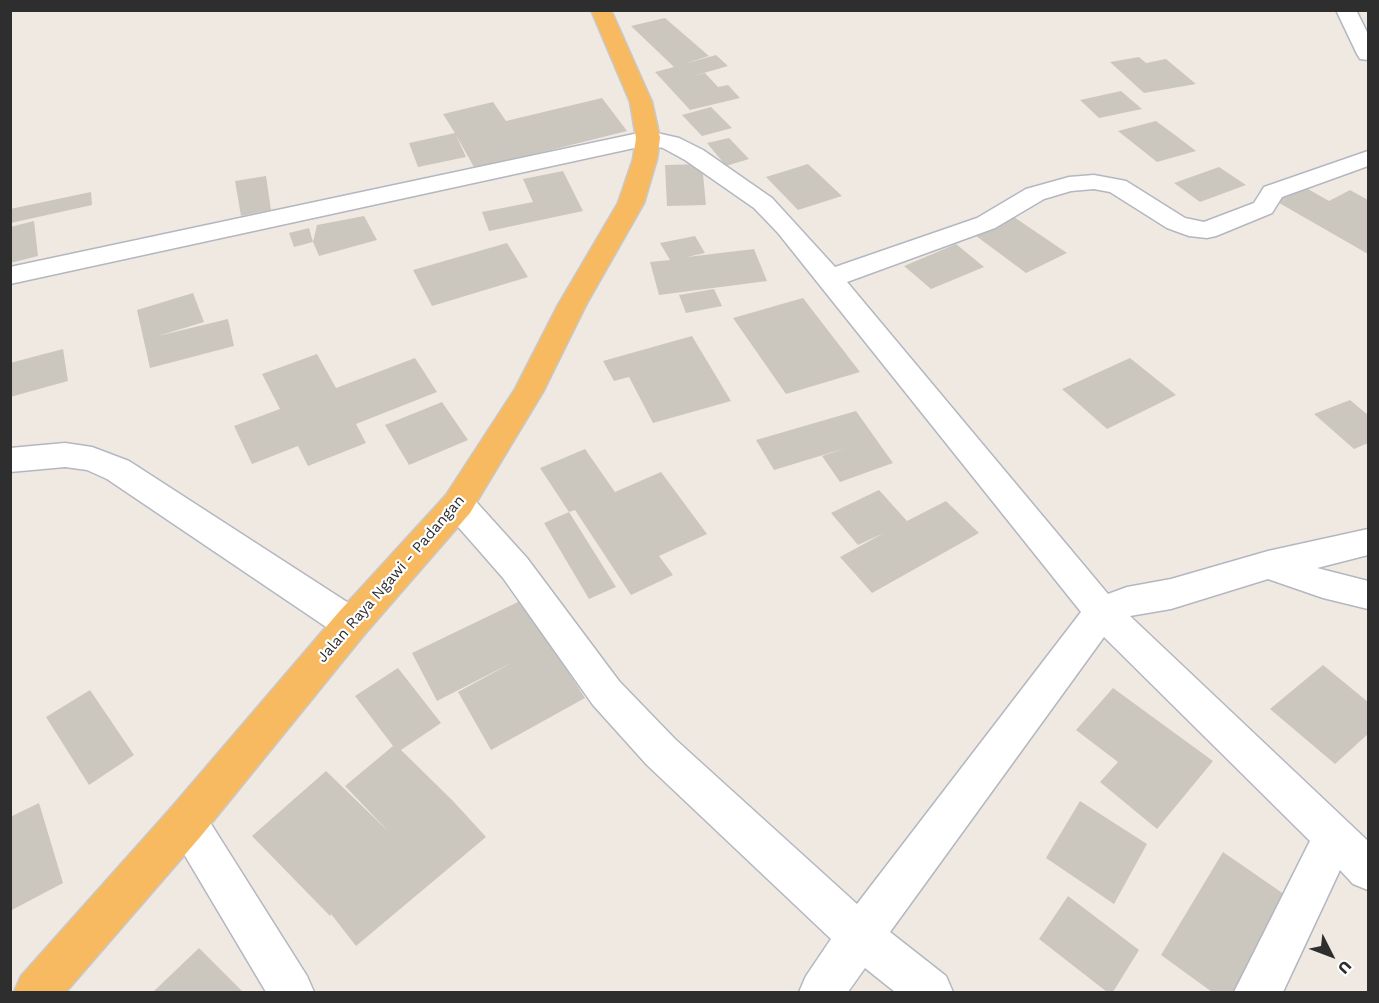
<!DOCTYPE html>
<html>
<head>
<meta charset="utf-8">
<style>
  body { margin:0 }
  #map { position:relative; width:1379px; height:1003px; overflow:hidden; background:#efe9e1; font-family:"Work Sans",sans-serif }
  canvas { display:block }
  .frame { position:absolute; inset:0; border:12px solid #2e2e2e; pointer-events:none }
  .north { position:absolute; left:1301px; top:925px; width:60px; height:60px; -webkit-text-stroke:4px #fff; paint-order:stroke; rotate:132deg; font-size:16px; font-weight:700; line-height:24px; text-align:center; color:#2e2e2e }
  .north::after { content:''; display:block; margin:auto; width:21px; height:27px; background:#2e2e2e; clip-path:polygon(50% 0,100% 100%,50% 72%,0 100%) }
</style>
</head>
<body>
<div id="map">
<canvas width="1379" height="1003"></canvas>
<div class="frame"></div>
<div class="north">U</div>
</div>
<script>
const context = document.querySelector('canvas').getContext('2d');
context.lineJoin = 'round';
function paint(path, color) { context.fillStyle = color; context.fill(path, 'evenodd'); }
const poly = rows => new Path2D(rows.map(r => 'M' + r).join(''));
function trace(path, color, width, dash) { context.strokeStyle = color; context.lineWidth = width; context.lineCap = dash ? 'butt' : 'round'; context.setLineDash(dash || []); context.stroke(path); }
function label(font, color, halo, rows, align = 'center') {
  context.font = font + ' "Work Sans",sans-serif'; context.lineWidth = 4.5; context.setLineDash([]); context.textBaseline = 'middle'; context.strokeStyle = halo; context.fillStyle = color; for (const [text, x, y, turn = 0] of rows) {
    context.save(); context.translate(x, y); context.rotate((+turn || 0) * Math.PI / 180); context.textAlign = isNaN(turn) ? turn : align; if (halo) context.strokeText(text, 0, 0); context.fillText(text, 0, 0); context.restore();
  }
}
paint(poly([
  [665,18,709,56,684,64,716,55,728,66,690,77,705,73,718,87,728,85,740,98,690,110,655,72,674,67,631,26],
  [1139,57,1146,63,1166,59,1196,84,1144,93,1110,62],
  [1121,91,1142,109,1099,118,1080,100],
  [602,98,627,131,475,169,456,135,466,157,418,167,409,143,455,133,443,114,493,102,506,121],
  [711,107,732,128,702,136,682,115],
  [1156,121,1175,135,1196,151,1157,162,1118,131],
  [729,138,749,159,726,166,707,143],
  [702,164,706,205,667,206,665,165],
  [808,164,842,196,798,210,766,177],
  [1219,167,1246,185,1200,202,1174,183],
  [563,171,583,211,489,231,482,212,533,202,523,179],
  [266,176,271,210,241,216,235,181],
  [1301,185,1329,201,1350,190,1368,200,1368,254,1274,200],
  [91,192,92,205,11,223,10,209],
  [1011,215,1067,253,1026,273,972,233],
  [364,216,377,240,319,256,313,242,317,225],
  [34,221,38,256,10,263,10,227],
  [309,228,313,242,294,247,289,233],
  [695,236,705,253,687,257,754,249,767,281,659,295,650,262,670,260,660,243],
  [507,243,528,277,432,306,413,270],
  [956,244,984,267,931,289,904,266],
  [714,289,722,306,686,313,679,295],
  [193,293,204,322,158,336,228,319,234,346,150,368,137,310],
  [803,298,860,372,786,394,733,318],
  [692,336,731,401,653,423,629,377,614,381,603,361],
  [63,349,68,381,10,397,10,363],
  [317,354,336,388,415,358,437,392,356,424,366,443,308,466,298,446,252,464,234,426,280,409,262,374],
  [1130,358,1176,395,1107,429,1062,389],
  [1350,400,1368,415,1368,443,1354,449,1314,414],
  [442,402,468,440,409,465,385,425],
  [856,411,893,463,840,482,822,456,846,448,774,470,756,440],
  [585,449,615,492,661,472,707,534,659,556,673,575,631,595,575,510,569,512,616,587,589,599,544,523,569,512,540,468],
  [879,490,907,521,946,501,979,533,872,593,840,557,884,533,858,545,831,513],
  [522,600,585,698,491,750,458,692,515,661,437,701,412,653],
  [1323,665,1368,702,1368,734,1335,764,1270,709],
  [398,668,441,723,401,750,453,801,486,837,356,946,331,914,330,916,252,836,326,771,389,832,345,786,393,746,355,696],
  [1113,688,1213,761,1157,829,1100,782,1118,762,1076,730],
  [90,690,134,755,89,785,46,717],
  [1080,801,1147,844,1114,904,1046,858],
  [39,803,63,883,10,911,10,817],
  [1223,852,1291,899,1241,992,1212,992,1161,955],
  [1068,896,1139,950,1113,992,1107,992,1039,939],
  [199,948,243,992,153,992]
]), '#cbc7bf');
const minor = poly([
  [1336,10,1356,10,1368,34,1368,60,1360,59,1357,54,1336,10],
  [648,131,679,138,703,150,772,198,835,267,977,218,1026,189,1069,177,1094,175,1126,181,1185,218,1204,222,1254,203,1264,187,1368,151,1368,166,1282,197,1272,213,1216,236,1207,238,1189,236,1167,228,1110,192,1094,189,1071,191,1044,199,995,228,847,282,1108,594,1127,587,1171,579,1268,551,1368,529,1368,555,1317,568,1368,581,1368,609,1323,598,1268,579,1171,609,1130,616,1368,841,1368,890,1353,884,1340,870,1283,992,1234,992,1310,841,1104,637,890,932,946,976,953,992,895,992,865,968,848,992,799,992,806,976,831,939,647,765,593,705,503,578,446,513,441,504,446,495,458,491,470,495,527,558,619,681,675,739,857,904,1081,612,778,233,754,208,685,160,663,148,648,145,10,284,10,267,648,131],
  [65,443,92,447,129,461,364,613,369,624,364,635,351,639,338,635,107,479,87,470,65,467,10,472,10,448,65,443],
  [186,802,201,808,307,976,314,992,266,992,165,822,171,808,186,802]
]);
const trunk = poly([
  [591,10,611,10,652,102,660,138,657,159,644,203,586,305,543,392,470,513,364,635,201,836,66,992,14,992,21,976,171,808,338,613,446,495,515,389,558,305,618,203,633,159,636,138,630,102,591,10]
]);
trace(minor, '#b4b7c1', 3);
trace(trunk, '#c9c9c9', 3);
paint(minor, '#fff');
paint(trunk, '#f8ba60');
label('15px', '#2e2e2e', '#fff', [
  ["Jalan Raya Ngawi - Padangan",391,579,-49]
]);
</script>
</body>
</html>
